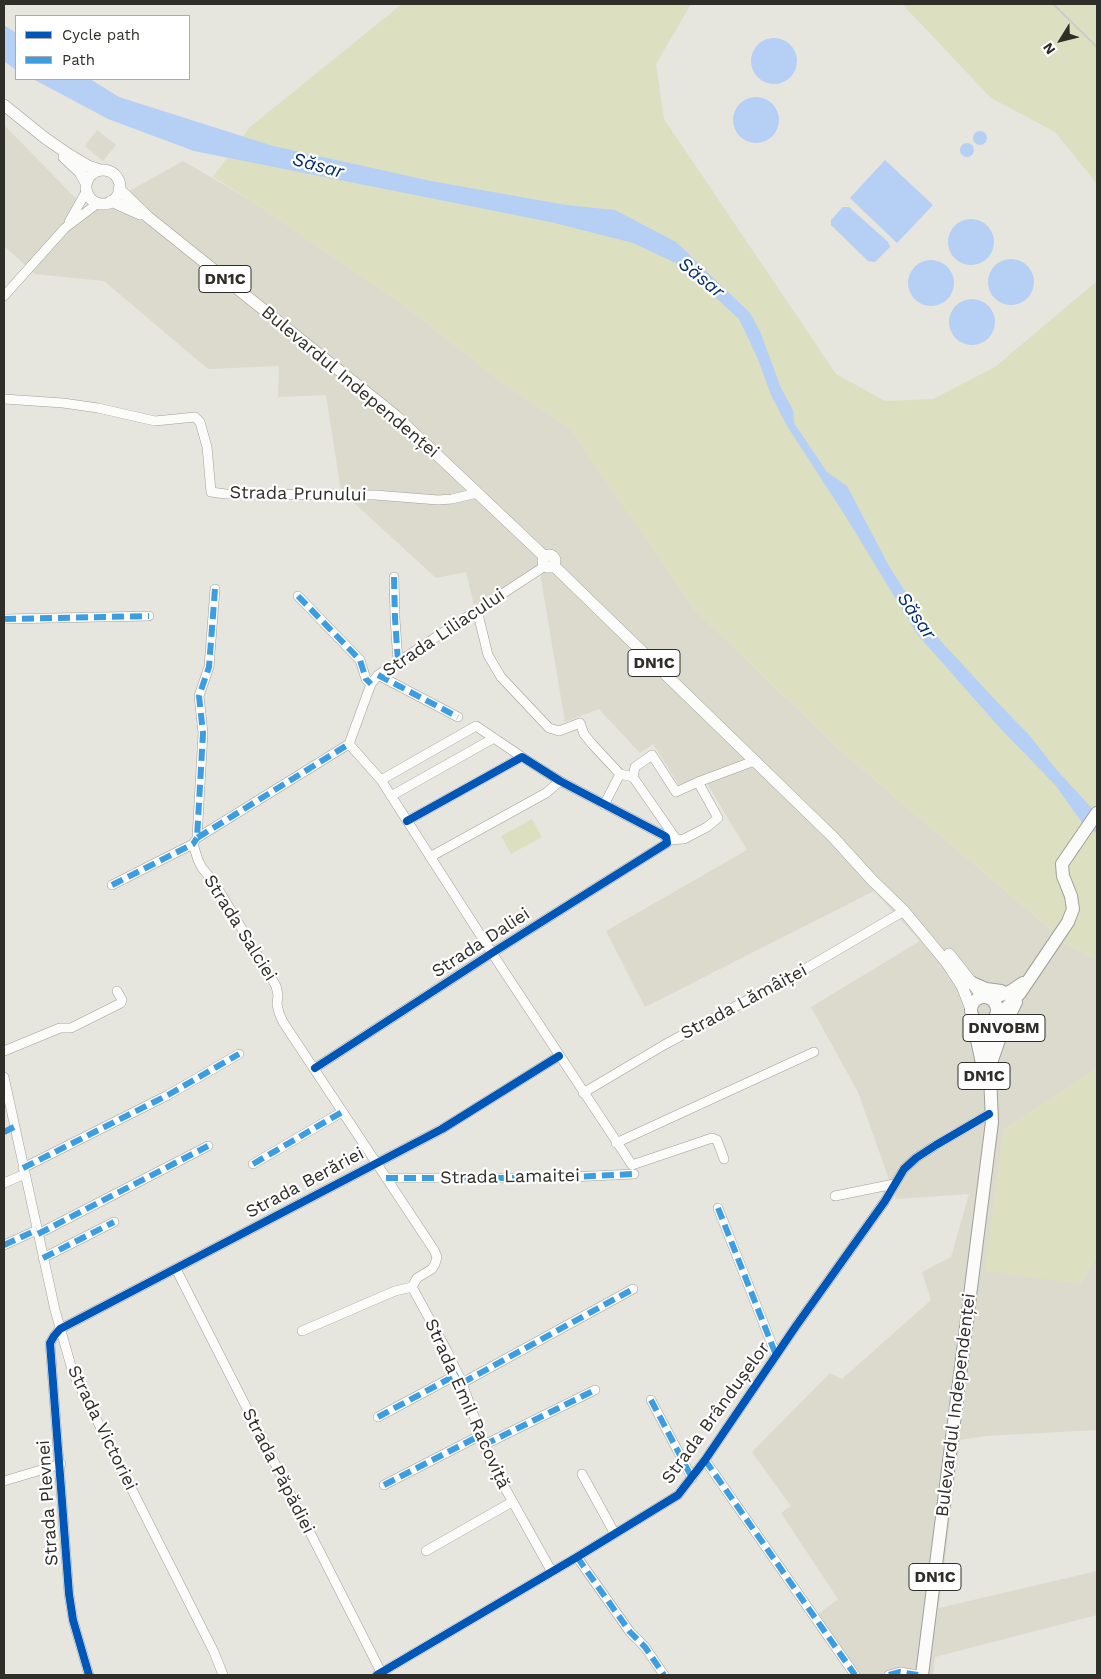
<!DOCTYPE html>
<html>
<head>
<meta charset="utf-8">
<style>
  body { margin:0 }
  #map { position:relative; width:1101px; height:1679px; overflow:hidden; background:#e6e5de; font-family:"Work Sans",sans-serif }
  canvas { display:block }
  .frame { position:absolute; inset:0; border:5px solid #2f2e29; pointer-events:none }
  .legend { position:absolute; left:15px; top:15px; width:175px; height:65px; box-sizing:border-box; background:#fff; border:1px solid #acaba9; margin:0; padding:6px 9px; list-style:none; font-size:15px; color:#2f2e29 }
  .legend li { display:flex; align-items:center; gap:10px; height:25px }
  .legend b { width:25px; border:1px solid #acaba9 }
  .north { position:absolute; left:1036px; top:15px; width:50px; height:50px; -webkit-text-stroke:4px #fff; paint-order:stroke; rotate:234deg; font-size:14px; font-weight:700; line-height:20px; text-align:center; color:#2f2e29 }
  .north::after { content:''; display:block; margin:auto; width:18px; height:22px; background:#2f2e29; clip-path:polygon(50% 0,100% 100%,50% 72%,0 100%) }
</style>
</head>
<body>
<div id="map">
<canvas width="1101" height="1679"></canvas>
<div class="frame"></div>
<ul class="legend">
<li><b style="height:6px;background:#0057b8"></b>Cycle path</li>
<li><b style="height:6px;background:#3d9de1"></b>Path</li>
</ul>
<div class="north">N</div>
</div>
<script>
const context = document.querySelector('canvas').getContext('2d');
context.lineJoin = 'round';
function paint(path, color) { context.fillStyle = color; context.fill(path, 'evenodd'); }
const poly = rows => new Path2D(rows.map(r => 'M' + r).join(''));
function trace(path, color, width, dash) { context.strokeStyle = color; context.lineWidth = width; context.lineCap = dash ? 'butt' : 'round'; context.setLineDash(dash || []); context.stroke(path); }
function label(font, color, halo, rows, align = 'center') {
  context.font = font + ' "Work Sans",sans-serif'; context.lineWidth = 4.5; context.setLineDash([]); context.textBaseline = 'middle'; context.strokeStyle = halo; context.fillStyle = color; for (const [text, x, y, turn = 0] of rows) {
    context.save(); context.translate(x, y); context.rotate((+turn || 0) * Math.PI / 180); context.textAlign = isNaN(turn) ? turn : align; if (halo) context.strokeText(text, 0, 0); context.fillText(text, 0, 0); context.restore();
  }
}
paint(poly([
  [4,125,90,213,183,161,250,200,344,264,413,312,495,377,571,429,694,609,842,752,1054,932,1056,939,1097,960,1097,1068,1003,1130,1080,1284,1097,1255,1097,1430,986,1436,960,1440,939,1608,1097,1571,1097,1615,935,1657,933,1675,854,1675,816,1616,838,1599,781,1513,791,1506,752,1452,830,1373,842,1379,931,1300,922,1272,951,1257,969,1194,896,1199,858,1092,811,1007,920,941,874,891,645,1007,606,931,747,850,703,777,679,785,653,744,640,753,599,709,565,722,539,567,475,609,466,572,436,578,341,491,326,395,278,397,279,366,208,369,104,281,35,274,4,246],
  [97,130,116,145,103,161,85,146]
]), '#dcdacd');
paint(poly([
  [402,4,691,4,656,64,664,119,836,374,885,401,933,399,995,367,1097,281,1097,960,1056,939,1054,932,842,752,694,609,570,429,495,377,413,312,250,200,213,177,250,127],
  [902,4,1097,4,1097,184,1055,132,991,98],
  [532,819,542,837,511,854,501,836],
  [1097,1068,1097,1255,1080,1284,985,1271,1003,1130]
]), '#dde0c0');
paint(poly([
  [4,25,16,33,16,70,4,61],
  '751 61a23 23 0 1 1 46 0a23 23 0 1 1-46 0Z',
  [33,79,90,79,119,97,273,146,431,181,566,205,615,210,676,242,750,313,760,331,781,388,793,410,794,423,827,472,847,486,889,566,927,626,999,704,1030,736,1055,768,1097,814,1097,833,1085,827,1056,786,999,727,917,634,846,517,787,426,771,395,757,357,739,319,680,265,633,243,550,222,194,151,108,119],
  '733 120a23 23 0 1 1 46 0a23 23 0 1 1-46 0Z',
  '973 138a7 7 0 1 1 14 0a7 7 0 1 1-14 0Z',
  '960 150a7 7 0 1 1 14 0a7 7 0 1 1-14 0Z',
  [885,160,933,205,897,243,850,198],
  [843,207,849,207,888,242,890,247,875,262,868,261,831,225,831,220],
  '948 242a23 23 0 1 1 46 0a23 23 0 1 1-46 0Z',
  '988 282a23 23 0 1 1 46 0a23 23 0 1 1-46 0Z',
  '908 283a23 23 0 1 1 46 0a23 23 0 1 1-46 0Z',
  '949 322a23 23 0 1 1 46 0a23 23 0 1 1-46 0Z'
]), '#b6cff5');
const minor = poly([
  [69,222,86,192],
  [4,296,65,228,98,203],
  [4,399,63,403,98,408,155,421,195,417,200,422,207,447,211,492,226,494,375,495,438,500,452,499,477,493],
  [394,577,395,618,398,662],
  [215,589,209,667,199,696,203,733,197,838,349,744,371,684,378,675,545,566],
  [298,596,360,660,366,679,371,684],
  [477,610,488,655,501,677,549,728,559,731,580,723,584,734,592,744,620,774,604,805],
  [4,619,149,616],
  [378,675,458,717],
  [349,744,381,780,492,953,632,1165,712,1138,717,1140,724,1159],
  [620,774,633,777,635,767,652,755,676,792,698,782,754,761],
  [633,777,676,839],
  [381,780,476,726,522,757],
  [391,796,494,738],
  [667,840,684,839,707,827,718,818,698,782],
  [193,844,198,860,202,868,214,882,276,986,278,995,277,1004,279,1013,283,1022,434,1250,437,1257,435,1264,432,1269,417,1278,412,1287],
  [430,857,546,793,560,781],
  [112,885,193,844,195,841],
  [4,1051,60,1028,71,1028,121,1003,122,1000,117,991],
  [315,1068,492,953,667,843,666,837,663,835,560,781,522,757,407,821],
  [4,1077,55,1310,73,1373,214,1652,223,1675],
  [583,1093,664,1045,805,969,904,911],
  [616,1143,814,1052],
  [253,1164,342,1112],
  [23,1168,168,1095,239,1054],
  [386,1178,550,1178,634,1174],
  [4,1183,25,1174],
  [835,1196,894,1184],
  [718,1208,776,1355],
  [38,1234,208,1146],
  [4,1245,37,1230],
  [43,1258,114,1222],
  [176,1269,381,1672],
  [302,1331,395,1291,412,1287,447,1351,462,1383,491,1463,552,1572],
  [462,1383,633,1289],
  [651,1400,692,1478],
  [378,1417,458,1374],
  [484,1445,595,1390],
  [705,1460,855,1675],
  [582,1474,615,1534],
  [4,1481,61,1464],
  [384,1485,481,1435],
  [426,1551,512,1502],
  [577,1557,630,1632,645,1647,664,1675],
  [89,1675,73,1620,69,1594,50,1343,54,1336,60,1329,442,1129,559,1056],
  [377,1675,577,1557,678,1495,705,1460,796,1326,885,1201,904,1169,916,1158,936,1145,989,1114],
  [889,1675,900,1672,918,1675]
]);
const major = poly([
  [4,105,45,138,68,154,88,166,100,170],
  [64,157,80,172,86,183],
  '86 187a17 17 0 1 1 34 0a17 17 0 1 1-34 0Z',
  [119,189,148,217,396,416,545,557],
  [111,201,140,214],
  '543 561a6 6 0 1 1 12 0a6 6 0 1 1-12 0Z',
  [554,566,833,837,872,880,904,911,947,963,962,986,971,1009],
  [949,954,983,997]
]);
const highway = poly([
  [970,982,986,989,1001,991],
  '971 1010a13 13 0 1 1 26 0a13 13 0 1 1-26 0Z',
  [991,999,1011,991,1023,983],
  [972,1016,983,1068],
  [995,1017,1005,1009,1020,993,1068,922,1073,909,1071,896,1063,876,1062,864,1097,813],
  [992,1060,1002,1031,1016,1002],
  [922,1675,992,1122,989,1051,990,1021]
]);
trace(minor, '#a09f9a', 10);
trace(major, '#a09f9a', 12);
trace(highway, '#a09f9a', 14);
trace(minor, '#fbfbfa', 9);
trace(major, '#fbfbfa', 11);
trace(highway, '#fbfbfa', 12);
trace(poly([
  [1053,4,1097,47]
]), '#ccccca', 2);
trace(poly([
  [394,577,395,618,398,662],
  [215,589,209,667,199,696,203,733,197,838,349,744],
  [298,596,360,660,366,679,371,684],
  [4,619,149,616],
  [378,675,458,717],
  [112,885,193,844,197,838],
  [4,1132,14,1127],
  [253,1164,342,1112],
  [23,1168,168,1095,239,1054],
  [386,1178,550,1178,634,1174],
  [718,1208,776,1355],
  [38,1234,208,1146],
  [4,1245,37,1230],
  [43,1258,114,1222],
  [462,1383,633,1289],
  [651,1400,692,1478],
  [378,1417,458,1374],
  [484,1445,595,1390],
  [705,1460,855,1675],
  [384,1485,481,1435],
  [577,1557,630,1632,645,1647,664,1675],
  [889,1675,900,1672,918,1675]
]), '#3d9de1', 6, [12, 6]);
trace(poly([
  [315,1068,492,953,667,843,666,837,663,835,560,781,522,757,407,821],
  [89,1675,73,1620,69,1594,50,1343,54,1336,60,1329,442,1129,559,1056],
  [377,1675,577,1557,678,1495,705,1460,796,1326,885,1201,904,1169,916,1158,936,1145,989,1114]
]), '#0057b8', 8);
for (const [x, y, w] of [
  [225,279,52],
  [654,663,52],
  [1004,1028,82],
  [984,1076,52],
  [935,1577,52]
]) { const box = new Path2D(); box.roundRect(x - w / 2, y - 13.5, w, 27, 4); context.fillStyle = '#fff'; context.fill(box); trace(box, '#2f2e29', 1); }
label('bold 16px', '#2f2e29', null, [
  ["DN1C",225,279],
  ["DN1C",654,663],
  ["DNVOBM",1004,1028],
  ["DN1C",984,1076],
  ["DN1C",935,1577]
]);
label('18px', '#2f2e29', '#fff', [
  ["Bulevardul Independenței",350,382,40],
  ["Strada Prunului",298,494,1],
  ["Strada Liliacului",444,633,-34],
  ["Strada Salciei",240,928,58],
  ["Strada Daliei",481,943,-33],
  ["Strada Lămâiței",744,1002,-28],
  ["Strada Lamaitei",510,1177,-1],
  ["Strada Berăriei",305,1183,-28],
  ["Strada Emil Racoviță",467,1404,66],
  ["Bulevardul Independenței",956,1405,-83],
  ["Strada Brândușelor",716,1413,-54],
  ["Strada Victoriei",102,1428,64],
  ["Strada Păpădiei",278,1471,63],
  ["Strada Plevnei",48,1503,-94]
]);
label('italic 19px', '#032d6c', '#fff', [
  ["Săsar",318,166,15],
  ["Săsar",701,278,39],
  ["Săsar",916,616,55]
]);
</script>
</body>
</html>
